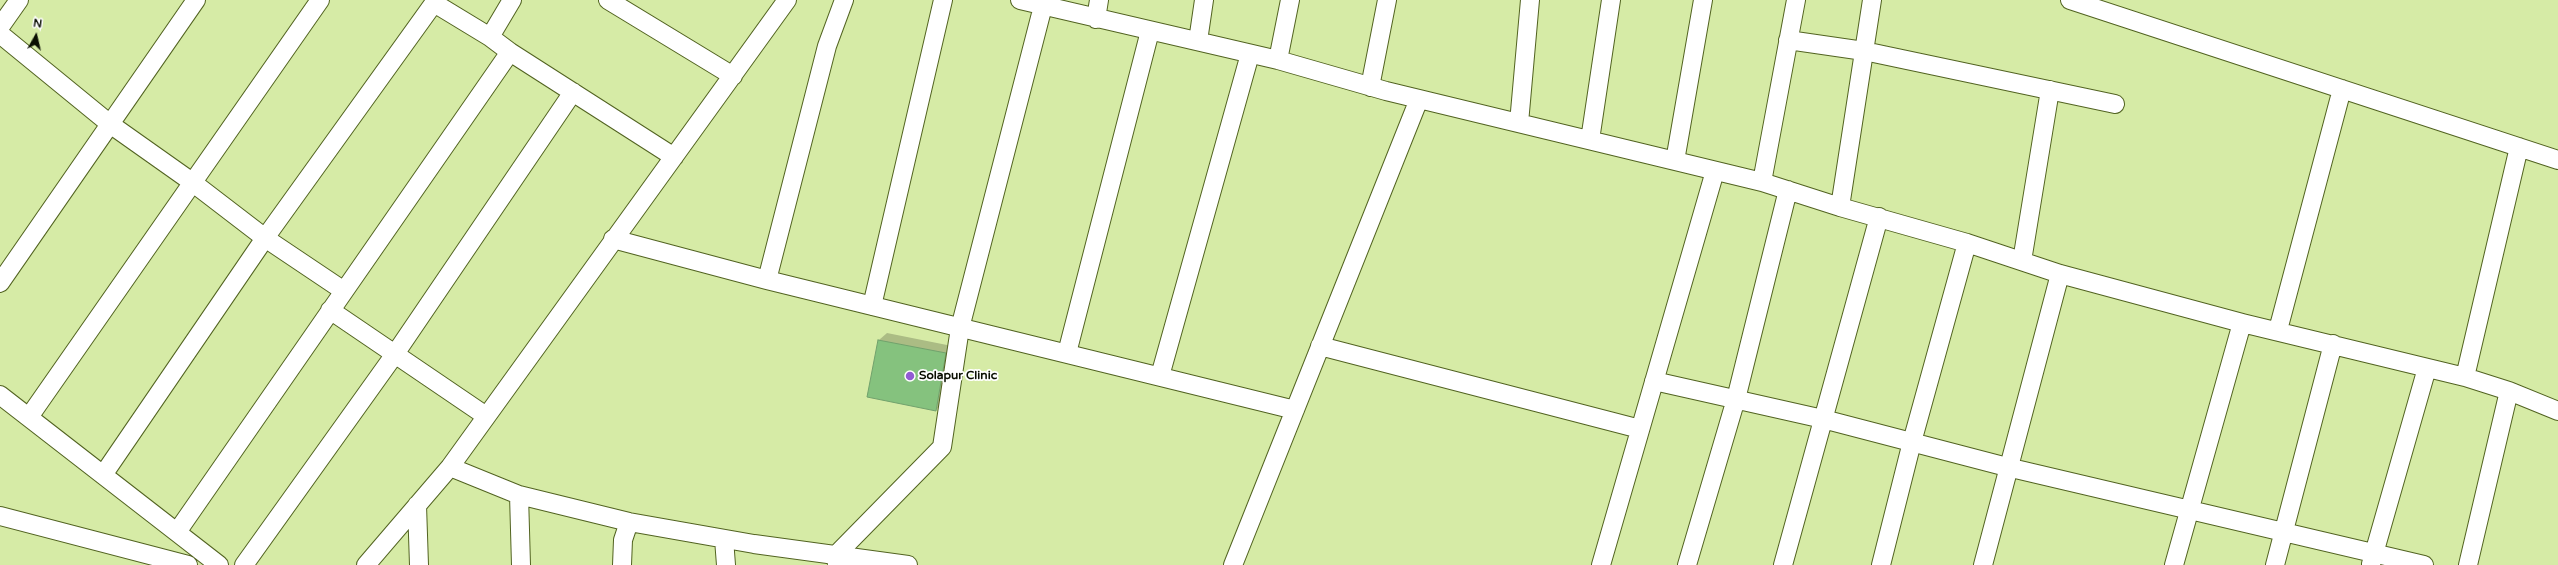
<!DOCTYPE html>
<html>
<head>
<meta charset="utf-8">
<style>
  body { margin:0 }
  #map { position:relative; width:2558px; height:565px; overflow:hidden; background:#d6eba6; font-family:"Varela Round",sans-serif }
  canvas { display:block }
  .north { position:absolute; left:16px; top:16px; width:40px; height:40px; -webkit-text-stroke:3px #fff; paint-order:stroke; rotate:8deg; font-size:11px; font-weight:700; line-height:16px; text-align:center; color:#090e00 }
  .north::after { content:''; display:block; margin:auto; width:14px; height:18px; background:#090e00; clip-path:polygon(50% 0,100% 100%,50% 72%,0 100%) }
</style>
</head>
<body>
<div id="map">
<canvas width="2558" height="565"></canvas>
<div class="north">N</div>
</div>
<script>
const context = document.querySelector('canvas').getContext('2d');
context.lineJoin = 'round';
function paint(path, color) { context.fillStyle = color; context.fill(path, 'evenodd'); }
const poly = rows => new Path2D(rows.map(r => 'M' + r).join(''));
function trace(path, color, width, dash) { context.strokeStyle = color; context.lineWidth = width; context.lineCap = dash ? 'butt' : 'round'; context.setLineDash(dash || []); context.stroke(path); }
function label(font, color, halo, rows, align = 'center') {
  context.font = font + ' "Varela Round",sans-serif'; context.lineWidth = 3.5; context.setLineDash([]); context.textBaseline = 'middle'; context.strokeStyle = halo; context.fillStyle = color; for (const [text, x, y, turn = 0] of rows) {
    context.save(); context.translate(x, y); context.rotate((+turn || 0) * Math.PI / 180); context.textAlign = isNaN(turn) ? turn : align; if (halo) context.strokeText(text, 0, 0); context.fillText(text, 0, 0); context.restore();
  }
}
paint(poly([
  [887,333,952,346,943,403,936,410,868,396,879,340]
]), '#0003');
const building = poly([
  [878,340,946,353,936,411,867,397,878,340]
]);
paint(building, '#85c27e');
trace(building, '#71a16c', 1);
const street = poly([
  [512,0,490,37,510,52,674,157],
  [608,0,733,76],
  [1020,0,1278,60,1386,91,1762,182,1796,0],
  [2070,0,2558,160],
  [1096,19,1099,0],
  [0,27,19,0],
  [0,34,110,124,192,182,265,238,344,291],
  [1788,40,1864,51,2115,104],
  [1198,41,1204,0],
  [1278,60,1290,0],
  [1370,87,1387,0],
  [1519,123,1530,0],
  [1590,140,1611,0],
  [1675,161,1703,0],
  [1762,182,1840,207,1872,0],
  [1840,207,1967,243,2060,274,2242,323,2465,377,2509,391,2558,411],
  [613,239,767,280,1295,410],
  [2022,261,2050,90],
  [767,280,827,46,844,0],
  [0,283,196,0],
  [872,306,943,0],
  [330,310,486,416],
  [2278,330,2342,89],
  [1320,346,1640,429],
  [1067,353,1150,31],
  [1160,376,1250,54],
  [2465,377,2519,147],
  [1654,381,1823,419,2007,467,2424,565],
  [0,395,219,565],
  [29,417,320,0],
  [450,467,519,495,521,565],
  [103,475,265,238,434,3,490,37],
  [519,495,629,522,754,544,908,565],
  [417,505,419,565],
  [0,516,188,565],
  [177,532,510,52],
  [724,539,726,565],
  [2371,564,2427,368],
  [244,565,395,354,573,92],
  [366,565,450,467,787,0],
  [622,565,623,540,629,522],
  [837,565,836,555,942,447,960,328,1043,6],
  [1233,565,1419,99],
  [1601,565,1715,171],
  [1687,565,1736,399,1788,190],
  [1783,565,1879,217],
  [1881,565,1912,442,1967,243],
  [1983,565,2060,274],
  [2174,565,2242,323],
  [2275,565,2333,344],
  [2468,565,2509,391]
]);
trace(street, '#526321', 20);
trace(street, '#fff', 18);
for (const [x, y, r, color] of [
  [910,376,5,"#925bd3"]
]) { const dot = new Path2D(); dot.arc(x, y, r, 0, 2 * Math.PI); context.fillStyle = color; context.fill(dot); trace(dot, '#fff', 1.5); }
label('bold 12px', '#090e00', '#fff', [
  ["Solapur Clinic",919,376]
], 'left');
</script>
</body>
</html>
